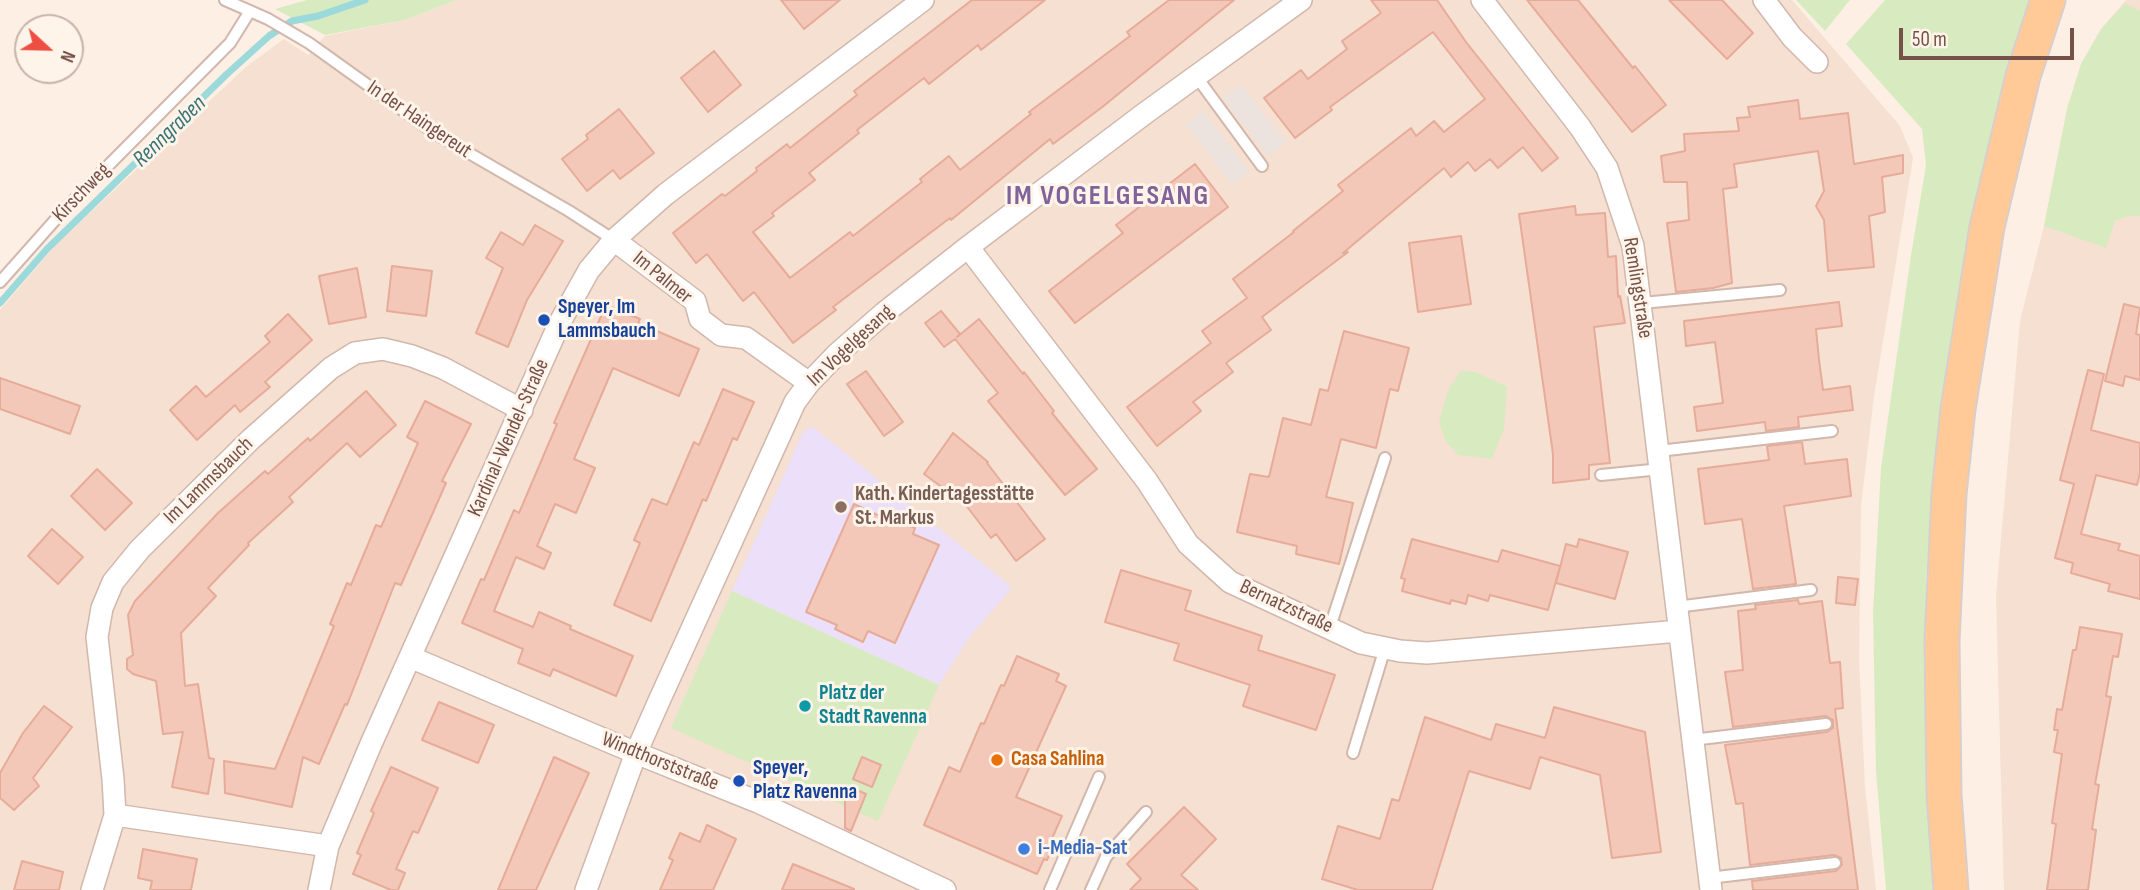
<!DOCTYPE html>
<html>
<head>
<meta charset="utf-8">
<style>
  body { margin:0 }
  #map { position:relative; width:2140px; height:890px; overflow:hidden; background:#fdefe3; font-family:"Sofia Sans Condensed",sans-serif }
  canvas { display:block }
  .north { position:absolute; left:14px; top:14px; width:70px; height:70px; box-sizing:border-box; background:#fff4ea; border:2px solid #c8b3a9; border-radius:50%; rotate:112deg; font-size:19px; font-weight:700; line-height:28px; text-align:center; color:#765148 }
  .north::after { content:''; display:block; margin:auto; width:24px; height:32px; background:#ed4f42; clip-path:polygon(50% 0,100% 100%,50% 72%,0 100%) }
  .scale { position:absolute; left:1899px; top:28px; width:175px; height:32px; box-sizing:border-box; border:4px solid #765148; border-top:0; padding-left:9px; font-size:21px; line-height:24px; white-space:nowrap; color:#765148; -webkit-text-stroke:5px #fff4ea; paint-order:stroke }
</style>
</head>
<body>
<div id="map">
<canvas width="2140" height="890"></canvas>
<div class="north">N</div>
<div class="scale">50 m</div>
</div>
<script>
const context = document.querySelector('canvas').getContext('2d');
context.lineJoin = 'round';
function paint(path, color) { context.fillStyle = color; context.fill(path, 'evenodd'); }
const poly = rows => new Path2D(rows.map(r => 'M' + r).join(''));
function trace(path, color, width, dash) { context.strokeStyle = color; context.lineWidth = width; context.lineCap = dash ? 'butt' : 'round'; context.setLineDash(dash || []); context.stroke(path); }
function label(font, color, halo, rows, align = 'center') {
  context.font = font + ' "Sofia Sans Condensed",sans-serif'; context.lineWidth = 6; context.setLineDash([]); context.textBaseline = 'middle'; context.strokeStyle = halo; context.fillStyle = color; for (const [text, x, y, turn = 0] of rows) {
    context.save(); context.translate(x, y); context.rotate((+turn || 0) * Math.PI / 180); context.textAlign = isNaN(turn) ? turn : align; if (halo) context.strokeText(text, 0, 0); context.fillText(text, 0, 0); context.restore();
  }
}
paint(poly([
  [457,0,1792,0,1900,126,1913,158,1874,396,1861,506,1859,660,1865,787,1876,890,0,890,0,310,54,247,93,210,246,67,284,39,308,55,325,36,405,20],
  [2126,0,2140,0,2140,890,2004,890,1996,597,2020,321,2044,226,2067,109,2081,64,2101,29]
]), '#f5e0d1');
paint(poly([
  [1241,84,1286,142,1268,156,1223,98],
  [1203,111,1250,172,1232,185,1186,124]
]), '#ece3de');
paint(poly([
  [813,427,1007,583,1011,589,971,635,939,685,732,591,804,430]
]), '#ecdff9');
paint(poly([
  [307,0,457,0,405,20,325,35,275,9],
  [1796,0,1850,0,1825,31],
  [1885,0,2032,0,1937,462,1926,580,1928,791,1933,890,1886,890,1876,771,1873,612,1881,468,1911,255,1926,165,1922,129,1846,44],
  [2125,3,2140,11,2140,216,2129,216,2115,221,2106,248,2044,226,2067,109,2081,64,2101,29],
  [1461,371,1475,372,1507,386,1504,429,1492,459,1458,455,1445,440,1439,422,1448,390],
  [732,591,939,685,878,821,671,728]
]), '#d8ebc0');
trace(poly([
  [0,303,47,249,227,74,269,36,292,21,318,16,365,0]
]), '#9cd9da', 7);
const building = poly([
  [781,0,840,0,804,29,781,0],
  [972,0,1045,0,981,50,978,45,929,84,924,78,857,130,859,133,809,173,815,180,772,213,774,216,753,232,790,278,850,232,853,236,922,182,920,179,949,156,960,170,1031,114,1029,112,1130,36,1127,32,1169,0,1234,0,1101,108,1053,144,1050,139,951,220,950,218,901,255,833,307,836,310,793,343,754,292,743,301,707,254,696,263,673,233,722,194,725,196,757,171,756,168,787,144,790,148,857,95,854,91,972,0],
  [1371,0,1437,0,1466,42,1558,158,1542,171,1523,147,1498,168,1490,159,1475,171,1468,162,1451,177,1444,168,1343,253,1348,252,1262,317,1271,330,1226,363,1233,372,1193,402,1201,411,1157,446,1127,407,1211,343,1202,331,1247,298,1233,279,1294,232,1293,231,1343,191,1338,185,1411,128,1416,136,1434,121,1444,132,1485,99,1433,32,1330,107,1332,110,1295,138,1264,98,1301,70,1308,79,1347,49,1342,41,1381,13,1371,0],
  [1527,0,1578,0,1633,68,1635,66,1666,105,1632,132,1527,0],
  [1669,0,1722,0,1753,33,1727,59,1669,0],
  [714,51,741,85,708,112,681,78,714,51],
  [1798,100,1800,119,1848,113,1854,164,1903,155,1903,173,1882,177,1885,212,1869,216,1874,267,1828,271,1824,220,1816,206,1824,191,1818,151,1734,164,1737,187,1723,189,1732,283,1713,288,1676,292,1667,223,1689,220,1687,182,1664,182,1661,156,1685,151,1684,134,1739,131,1737,118,1750,117,1748,107,1798,100],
  [619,109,654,153,620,179,613,170,587,191,562,159,588,139,586,135,619,109],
  [1195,164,1228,207,1075,323,1049,291,1123,233,1116,225,1195,164],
  [1575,206,1576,215,1605,213,1608,257,1616,256,1618,297,1620,296,1625,323,1594,327,1610,463,1589,465,1589,479,1553,483,1553,454,1519,214,1575,206],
  [535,225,563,241,527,300,508,347,476,333,503,268,486,258,501,232,523,245,535,225],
  [1461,236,1471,304,1418,312,1409,243,1461,236],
  [392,266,432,271,426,316,387,311,392,266],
  [357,268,366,317,329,324,319,276,357,268],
  [1839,302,1842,326,1816,329,1819,360,1823,390,1850,386,1853,410,1798,417,1799,427,1766,431,1765,422,1697,431,1694,407,1723,403,1715,342,1686,346,1684,321,1839,302],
  [2124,304,2140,308,2136,334,2140,335,2140,380,2125,376,2123,386,2105,381,2124,304],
  [606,305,640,319,638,323,699,349,679,396,613,368,574,459,595,468,576,513,555,504,537,546,551,553,544,569,516,557,494,611,533,627,539,612,571,626,570,629,633,656,616,696,553,669,550,676,518,663,523,649,462,623,481,579,484,580,514,510,519,513,557,424,554,423,606,305],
  [941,311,960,334,957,337,979,319,1023,374,1024,372,1054,411,1052,413,1097,469,1065,495,988,401,998,393,955,339,944,347,925,323,941,311],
  [288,314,312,340,265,382,270,387,240,412,235,405,197,440,170,410,196,386,206,397,270,342,265,336,288,314],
  [1344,331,1409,348,1398,391,1390,389,1376,448,1341,439,1326,497,1353,503,1339,564,1296,554,1297,546,1237,532,1250,474,1269,477,1283,418,1311,425,1320,389,1328,391,1344,331],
  [2088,370,2104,374,2091,430,2140,443,2140,473,2137,485,2096,475,2081,534,2120,544,2118,550,2140,556,2140,599,2108,591,2110,584,2071,573,2073,563,2055,558,2074,484,2060,480,2088,370],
  [866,371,903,422,884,436,847,384,866,371],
  [0,378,80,406,70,434,0,409,0,378],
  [723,389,754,402,737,440,733,438,706,501,703,499,651,621,614,605,640,543,634,540,652,499,667,505,694,442,699,445,723,389],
  [366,391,396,425,360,457,347,443,289,497,293,502,248,543,249,545,208,588,216,596,181,633,185,686,198,684,209,758,214,759,208,794,172,787,183,732,163,734,156,681,133,674,127,669,127,659,133,655,128,615,135,601,218,513,265,471,268,474,308,438,310,441,366,391],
  [425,401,471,424,442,481,446,483,401,585,395,583,347,705,345,704,319,764,303,757,292,807,225,793,224,761,275,769,334,626,330,624,347,583,351,585,376,525,381,527,418,443,407,437,425,401],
  [953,433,988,462,987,463,1045,539,1016,561,996,534,991,538,965,504,924,474,953,433],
  [1802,442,1805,464,1847,459,1851,496,1784,506,1796,584,1753,589,1742,519,1705,524,1698,469,1769,460,1767,446,1802,442],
  [97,469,132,503,105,530,71,496,97,469],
  [854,504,886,519,888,516,915,528,913,534,939,545,895,643,868,631,863,642,835,629,837,625,806,612,854,504],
  [52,529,83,557,58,584,28,556,52,529],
  [1412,539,1498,562,1502,550,1560,566,1548,610,1490,595,1488,601,1468,595,1466,604,1451,600,1450,604,1402,591,1405,579,1401,578,1412,539],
  [1579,539,1628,552,1615,599,1556,583,1566,544,1577,547,1579,539],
  [1121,570,1191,591,1185,610,1262,636,1258,650,1335,675,1316,730,1243,706,1250,685,1174,660,1179,644,1105,622,1121,570],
  [1838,577,1858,579,1855,605,1836,603,1838,577],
  [1798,600,1799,604,1822,601,1830,663,1840,662,1843,708,1835,709,1858,890,1753,890,1752,881,1836,871,1842,865,1841,858,1834,855,1750,865,1743,803,1736,804,1725,745,1827,732,1833,728,1833,720,1826,716,1733,727,1725,672,1743,670,1738,611,1756,609,1755,605,1798,600],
  [2080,627,2122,634,2118,657,2113,656,2106,696,2111,697,2095,784,2099,785,2092,829,2096,830,2088,890,2047,890,2056,824,2052,823,2062,754,2054,752,2058,730,2054,730,2057,709,2062,710,2073,650,2076,650,2080,627],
  [1017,656,1059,674,1056,681,1066,686,1016,797,1062,816,1050,843,1054,844,1047,860,1044,859,1037,874,924,825,949,767,960,772,981,723,984,724,1001,685,1004,686,1017,656],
  [439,702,494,725,478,763,422,740,439,702],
  [44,706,72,727,33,778,39,786,14,810,0,798,0,773,23,733,44,706],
  [1554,707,1645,732,1661,852,1612,858,1600,775,1540,757,1530,789,1469,771,1432,890,1358,890,1322,879,1338,826,1380,839,1392,799,1399,801,1425,717,1491,740,1496,724,1545,738,1554,707],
  [554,757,589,773,536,890,498,890,554,757],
  [862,757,881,765,872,787,853,779,862,757],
  [391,767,438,788,418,833,413,831,396,869,405,873,398,890,391,890,353,874,361,855,357,853,374,813,371,811,391,767],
  [845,785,866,794,851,831,845,828,845,785],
  [1184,807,1216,839,1181,875,1198,890,1130,890,1141,879,1127,864,1184,807],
  [707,825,736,839,713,890,660,890,673,860,669,858,680,833,700,842,707,825],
  [143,849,197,859,191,890,150,890,152,881,138,878,143,849],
  [22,861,63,872,59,890,14,890,22,861],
  [793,864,854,889,854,890,782,890,793,864]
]);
paint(building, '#f4c8b9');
trace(building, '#e7ab99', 2);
const lane = poly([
  [225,0,268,19,309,43,436,134,569,211,614,240],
  [1196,76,1262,166],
  [0,282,64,210,230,43,250,11],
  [1642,303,1780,290],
  [1659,451,1832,431],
  [1601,475,1661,469],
  [1676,607,1811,590],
  [1330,627,1385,458],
  [1692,740,1826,724],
  [1353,753,1385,648],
  [1709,878,1835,863],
  [1050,890,1099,777],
  [1091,890,1106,857,1146,812]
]);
const street = poly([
  [1482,0,1580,127,1607,168,1633,246,1711,890],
  [1764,0,1792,37,1817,62],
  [614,240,695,301,700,319,721,335,746,338,809,383],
  [968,247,1147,481,1188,544,1230,582,1361,643,1400,651,1427,653,1679,631],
  [410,657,636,753,758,802,945,890],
  [115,815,328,846],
  [92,890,115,815,113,779,97,637,102,608,113,582,140,549,250,440,331,368,355,353,383,349,412,356,443,368,522,410],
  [319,890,328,846,371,744,560,322,589,270,614,240,666,194,923,0],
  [586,890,636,753,659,701,795,402,809,383,837,354,884,313,968,247,1144,114,1301,0]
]);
const primary = poly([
  [1951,890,1944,795,1942,641,1949,494,1958,409,1987,227,2023,76,2048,0]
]);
trace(lane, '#d1b7ac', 14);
trace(street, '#d1b7ac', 24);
trace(primary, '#d9cecc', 37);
trace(lane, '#fff', 10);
trace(street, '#fff', 21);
trace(primary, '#ffca98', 33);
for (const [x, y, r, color] of [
  [544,320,7,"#1a4fb4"],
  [841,507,7,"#8d6e63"],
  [805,706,7,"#0f9aa8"],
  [997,760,7,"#e8710a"],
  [739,781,7,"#1a4fb4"],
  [1024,849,7,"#3f7fe0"]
]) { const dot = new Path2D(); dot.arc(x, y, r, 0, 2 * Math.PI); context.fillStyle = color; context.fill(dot); trace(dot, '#fff4ea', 2.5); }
label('21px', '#765148', '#fff4ea', [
  ["In der Haingereut",419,120,34],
  ["Kirschweg",82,193,-46],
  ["Im Palmer",662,278,39],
  ["Remlingstraße",1637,288,81],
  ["Im Vogelgesang",851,346,-43],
  ["Kardinal-Wendel-Straße",509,438,-66],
  ["Im Lammsbauch",209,481,-44],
  ["Bernatzstraße",1286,607,25],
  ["Windthorststraße",660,762,22]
]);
label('bold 21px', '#164399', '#fff4ea', [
  ["Speyer, Im",558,308],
  ["Lammsbauch",558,332],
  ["Speyer,",753,769],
  ["Platz Ravenna",753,793]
], 'left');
label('bold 21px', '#785e54', '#fff4ea', [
  ["Kath. Kindertagesstätte",855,495],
  ["St. Markus",855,519]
], 'left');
label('bold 21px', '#0d838f', '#fff4ea', [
  ["Platz der",819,694],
  ["Stadt Ravenna",819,718]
], 'left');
label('bold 21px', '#c56008', '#fff4ea', [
  ["Casa Sahlina",1011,760]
], 'left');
label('bold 21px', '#366cbe', '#fff4ea', [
  ["i-Media-Sat",1038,849]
], 'left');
label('italic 23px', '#387476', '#fff4ea', [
  ["Renngraben",170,132,-44]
]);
context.letterSpacing = '2px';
label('bold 28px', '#7f639a', '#fff4ea', [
  ["IM VOGELGESANG",1108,197]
]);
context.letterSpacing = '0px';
</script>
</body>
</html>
